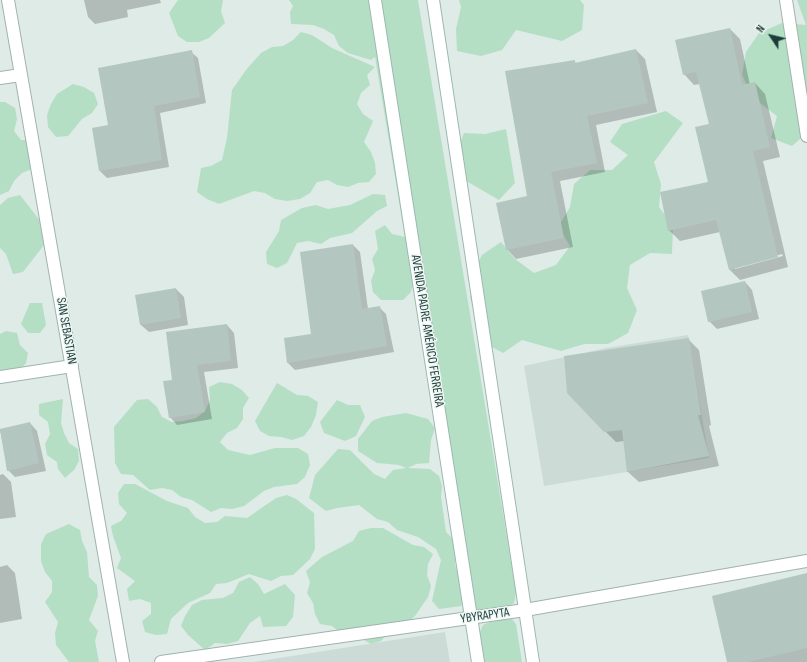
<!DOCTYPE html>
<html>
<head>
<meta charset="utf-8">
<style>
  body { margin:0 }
  #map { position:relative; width:807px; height:662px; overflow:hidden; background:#deebe7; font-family:"Sofia Sans Condensed",sans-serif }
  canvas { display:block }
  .north { position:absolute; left:751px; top:16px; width:40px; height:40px; -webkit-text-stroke:3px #eef7f4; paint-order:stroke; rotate:305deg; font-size:11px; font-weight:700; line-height:16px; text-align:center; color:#1e3c38 }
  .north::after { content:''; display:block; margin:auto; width:14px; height:18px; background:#1e3c38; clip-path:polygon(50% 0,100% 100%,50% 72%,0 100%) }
</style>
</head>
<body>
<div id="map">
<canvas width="807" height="662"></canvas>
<div class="north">N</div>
</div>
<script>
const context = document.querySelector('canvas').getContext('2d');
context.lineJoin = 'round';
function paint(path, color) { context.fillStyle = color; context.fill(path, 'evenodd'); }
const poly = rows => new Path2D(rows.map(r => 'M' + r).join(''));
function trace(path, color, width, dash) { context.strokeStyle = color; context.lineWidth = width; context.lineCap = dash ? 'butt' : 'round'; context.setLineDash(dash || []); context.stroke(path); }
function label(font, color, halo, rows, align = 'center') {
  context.font = font + ' "Sofia Sans Condensed",sans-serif'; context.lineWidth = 3; context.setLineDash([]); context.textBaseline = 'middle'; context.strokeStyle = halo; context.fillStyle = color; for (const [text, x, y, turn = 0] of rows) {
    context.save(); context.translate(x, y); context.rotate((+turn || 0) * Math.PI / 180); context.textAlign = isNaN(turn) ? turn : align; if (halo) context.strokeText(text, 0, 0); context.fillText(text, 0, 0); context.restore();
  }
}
paint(poly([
  [688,335,709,458,544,486,524,366,606,348],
  [445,632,450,662,254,662]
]), '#ccdbd6');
paint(poly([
  [178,0,223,0,221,11,225,23,209,38,199,42,187,42,178,36,169,13],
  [289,0,418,0,516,592,514,603,505,609,480,613,473,610,466,596,461,606,439,609,432,601,441,560,436,549,418,537,397,530,388,522,377,519,359,505,337,508,326,511,309,498,315,475,338,449,350,450,374,474,385,479,393,470,406,468,399,465,377,463,358,451,358,439,372,421,382,417,406,413,428,419,435,428,431,440,429,463,416,464,408,468,430,469,439,476,442,486,441,497,446,532,454,540,456,551,455,564,461,586,466,595,413,284,411,292,403,300,381,300,373,292,371,281,375,270,372,259,378,249,375,231,385,225,392,234,405,237,375,57,371,60,348,53,339,46,334,35,324,29,313,25,291,24,290,12,293,6],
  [459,0,580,0,584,5,582,30,562,41,516,30,502,50,481,56,457,51,456,29,461,7],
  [797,0,807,0,807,133,792,146,771,138,777,116,752,97,742,75,746,52,759,33,782,23,806,25],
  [301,32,312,35,332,48,375,67,367,75,370,85,361,93,357,104,363,114,373,121,364,142,371,152,375,163,376,174,369,182,358,183,348,187,337,185,328,180,317,182,310,193,300,199,287,201,275,199,265,193,254,191,219,204,207,199,197,192,201,168,211,166,222,160,227,138,232,90,246,70,261,53,272,47,283,46,293,40],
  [73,84,84,87,94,93,98,104,92,113,82,119,68,136,56,137,48,127,47,115,51,104,57,94],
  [0,102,5,102,15,108,17,119,14,131,21,140,33,140,32,169,22,173,14,181,9,191,0,195],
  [666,111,683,123,654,162,661,184,659,207,673,226,672,254,650,253,630,265,627,288,637,310,628,333,608,344,584,344,561,351,522,340,503,353,483,342,470,297,472,274,482,255,501,242,515,259,534,273,556,265,570,246,558,227,570,207,574,184,590,170,612,170,628,155,610,142,622,124],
  [506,129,515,183,499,200,461,178,456,153,464,133,485,134],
  [373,194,385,195,387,206,377,211,352,233,330,238,321,244,308,241,297,243,287,263,277,268,267,264,266,252,279,231,281,220,302,208,316,205,328,209,350,205],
  [20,195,41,222,44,245,23,272,13,274,6,254,0,248,0,205,8,198],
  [30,303,42,303,46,325,40,333,28,333,21,324],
  [6,331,17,333,20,345,28,353,26,363,18,372,6,373,0,371,0,334],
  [220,382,232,384,242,390,249,398,243,408,243,419,237,428,227,433,220,442,228,450,250,455,275,448,298,448,308,454,310,465,305,477,297,484,274,487,264,491,244,506,232,509,221,508,211,512,192,500,181,497,172,490,162,488,150,490,133,475,121,474,115,463,114,427,137,400,148,399,157,407,162,417,172,422,183,421,196,418,205,411,210,400,209,387],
  [277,383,297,395,308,396,318,402,316,415,311,427,304,436,292,440,281,437,269,436,260,431,255,421],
  [63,399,61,423,64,433,69,443,78,449,79,461,74,470,65,478,58,469,57,462,47,455,45,444,50,434,48,422,39,415,39,404],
  [337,400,348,405,360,405,365,417,356,436,345,441,324,433,320,422],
  [124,484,135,484,167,501,188,508,195,517,205,523,217,522,225,516,247,518,276,498,287,495,296,499,314,513,315,549,310,559,293,575,281,576,271,581,249,574,227,583,216,584,210,593,188,603,171,619,167,634,156,635,145,632,142,621,151,614,151,603,140,599,129,601,127,589,135,581,117,568,121,558,113,536,111,526,121,521,127,513,119,504,118,493],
  [69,524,80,530,82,541,87,552,89,577,97,585,98,596,89,620,98,631,95,641,99,662,69,662,56,645,55,633,58,622,45,602,52,592,52,581,45,572,41,561,41,544,46,534],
  [371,528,383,528,413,545,424,547,433,554,428,564,427,575,431,586,428,597,415,616,407,623,395,625,381,641,371,644,362,639,341,633,332,626,320,624,315,614,313,603,307,593,310,582,306,571,322,557,353,541,359,531],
  [250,577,258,584,264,594,285,584,295,595,293,617,286,626,263,627,260,616,250,623,238,641,227,644,215,643,205,650,188,635,181,626,185,616,192,605,202,600,223,598,233,593,239,582],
  [508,618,512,619,516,624,522,662,484,662,480,632,483,625,497,619]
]), '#b4dfc5');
paint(poly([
  [84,0,160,0,161,3,127,10,128,17,95,24,88,17],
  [730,29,740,39,750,85,755,83,765,94,780,157,763,161,788,267,740,280,730,270,720,232,680,241,669,230,709,182,710,125,700,84,694,85,684,74],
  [782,254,783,256,735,269,735,267],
  [636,50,645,59,657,112,596,125,605,172,560,181,573,247,516,259,507,249,528,197,574,61,576,63],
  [191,52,198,58,206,103,160,113,169,167,107,178,100,171,109,126],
  [353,245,360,252,368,309,379,307,386,314,394,352,295,370,288,363,313,334],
  [745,282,752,290,759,319,717,329,709,321],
  [176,289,184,297,188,325,149,332,141,325,137,296],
  [227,325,234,333,238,368,204,372,212,419,177,425,170,417,173,380],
  [688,339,699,350,711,425,709,426,719,466,639,482,628,472,624,441,616,442,605,431],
  [30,423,37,431,46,471,15,477,8,470,0,430],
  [3,474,11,482,16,517,0,519,0,475],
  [7,565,15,573,22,619,0,623,0,567],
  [807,574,807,662,728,662]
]), '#0003');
paint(poly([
  [730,28,742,85,755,82,770,147,753,151,778,257,729,270,716,220,668,231,660,192,708,182,695,127,709,124,696,72,683,75,675,40],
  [636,49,648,103,587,116,597,163,551,172,564,238,506,250,496,203,527,196,505,71,575,60,575,63],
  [192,50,200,97,154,106,162,160,99,171,92,128,108,125,98,68],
  [353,244,362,309,380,306,387,346,287,363,284,338,311,334,300,252],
  [745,281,752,312,708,322,701,291],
  [176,288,181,318,140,325,135,295],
  [227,324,231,361,197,365,205,412,169,418,163,381,172,380,166,332],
  [689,338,701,415,698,415,709,456,627,472,622,430,604,432,567,393,564,356],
  [30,422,39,463,7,471,0,429],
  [807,573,807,648,747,662,727,662,712,596]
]), '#b3c6c0');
const street = poly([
  [8,0,123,662],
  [786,0,807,136],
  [0,78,21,75],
  [0,377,72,366],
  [161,662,525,610,807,561]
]);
const secondary = poly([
  [375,0,478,662],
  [433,0,533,662]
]);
trace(street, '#a1b3af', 14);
trace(secondary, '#9cb8b1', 14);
trace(street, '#fff', 12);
trace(secondary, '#fff', 12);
label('13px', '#1e3c38', '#eef7f4', [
  ["SAN SEBASTIAN",66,331,80],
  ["AVENIDA PADRE AMÉRICO FERREIRA",427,331,81],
  ["YBYRAPYTA",485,616,-8]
]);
</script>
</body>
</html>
